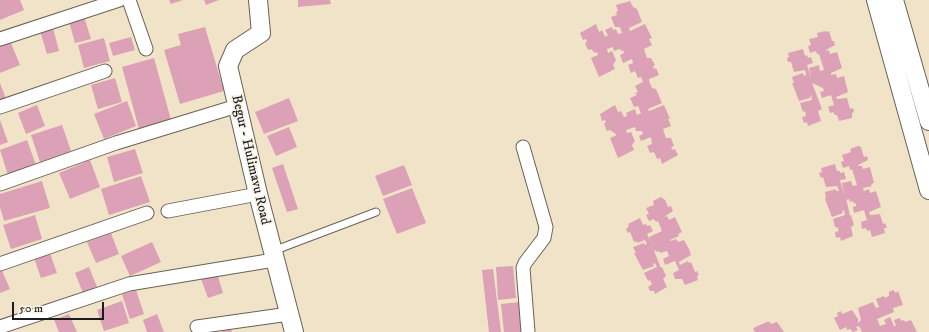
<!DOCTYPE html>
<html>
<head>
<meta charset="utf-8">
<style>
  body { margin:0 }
  #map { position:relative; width:929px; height:332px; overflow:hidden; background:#f1e3c8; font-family:"IM FELL DW Pica",serif }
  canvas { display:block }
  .scale { position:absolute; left:12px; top:302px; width:92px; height:18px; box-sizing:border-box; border:2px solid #1c1c1c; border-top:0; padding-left:5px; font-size:12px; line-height:14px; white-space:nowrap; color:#1c1c1c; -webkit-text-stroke:3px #f7f3e8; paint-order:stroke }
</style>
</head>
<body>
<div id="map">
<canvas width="929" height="332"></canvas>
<div class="scale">50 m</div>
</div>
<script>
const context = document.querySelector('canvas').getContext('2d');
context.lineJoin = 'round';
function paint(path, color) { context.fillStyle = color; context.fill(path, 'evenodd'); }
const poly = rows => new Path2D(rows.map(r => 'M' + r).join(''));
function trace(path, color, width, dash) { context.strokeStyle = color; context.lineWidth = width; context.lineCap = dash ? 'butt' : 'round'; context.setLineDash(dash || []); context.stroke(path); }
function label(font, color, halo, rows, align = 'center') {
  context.font = font + ' "IM FELL DW Pica",serif'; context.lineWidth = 3.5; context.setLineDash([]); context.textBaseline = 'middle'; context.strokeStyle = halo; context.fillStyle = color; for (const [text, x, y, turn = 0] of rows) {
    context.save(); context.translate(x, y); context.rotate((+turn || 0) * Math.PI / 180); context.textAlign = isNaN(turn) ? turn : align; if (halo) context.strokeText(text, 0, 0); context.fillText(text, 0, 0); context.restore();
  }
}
paint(poly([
  [0,0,20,0,24,10,0,20],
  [169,0,183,0,171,4],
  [204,0,219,0,206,5],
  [298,0,330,0,331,4,298,7],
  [630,1,633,7,637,9,642,22,629,28,630,31,645,24,652,38,649,39,652,45,644,49,647,58,651,58,655,65,653,66,654,69,656,68,659,75,649,79,649,81,652,88,656,89,662,103,648,109,649,111,664,105,670,119,668,119,671,126,663,129,666,138,671,138,674,146,671,147,673,150,675,149,678,155,662,164,660,158,657,159,654,152,650,153,647,146,652,144,651,137,641,141,639,136,643,134,642,131,636,131,635,127,626,130,627,133,631,132,635,141,632,145,634,150,618,158,610,138,617,135,610,130,607,131,604,124,606,122,605,120,602,121,600,114,615,105,618,112,621,111,624,117,627,116,626,113,635,109,637,115,641,113,638,106,634,107,630,98,637,95,635,93,638,92,635,86,643,82,641,77,638,78,635,71,631,73,628,65,633,63,632,59,623,63,620,55,624,53,623,50,621,51,620,49,614,51,613,47,607,49,608,53,612,51,616,60,613,65,615,69,599,77,591,58,598,55,597,52,595,53,591,49,588,50,585,43,587,42,586,39,583,40,580,33,596,24,599,32,602,30,605,37,608,35,605,30,612,27,613,30,616,29,618,34,622,33,620,27,615,27,611,17,617,15,616,12,618,11,616,5],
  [83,13,91,39,75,43,68,18],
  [205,27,224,91,180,104,164,50,181,45,178,34],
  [53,28,59,51,47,54,40,31],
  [825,31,826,32,829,31,832,41,834,41,835,45,826,50,826,51,829,50,830,54,837,52,842,68,831,73,831,75,836,74,837,78,844,76,848,92,836,97,837,99,847,98,850,109,853,108,854,112,852,113,852,118,839,121,837,115,835,115,833,112,830,113,828,107,834,105,831,95,822,98,820,92,824,91,823,88,812,83,822,109,818,111,821,121,808,126,807,122,804,123,802,117,806,116,805,111,803,112,800,103,812,100,811,95,810,98,799,101,792,83,794,83,792,77,803,73,804,76,806,75,805,70,794,72,791,62,788,62,787,58,789,57,788,53,803,49,805,56,807,55,808,58,811,57,813,63,807,65,811,78,809,68,819,65,820,71,824,70,819,54,817,54,816,51,810,53,808,46,811,45,809,39,818,37,817,33],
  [131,37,135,50,113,56,109,43],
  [9,38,20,65,0,73,0,41],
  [104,38,110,61,84,68,78,45],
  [154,58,171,120,139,129,122,67],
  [115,78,122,102,98,109,91,85],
  [0,83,6,99,0,101],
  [289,98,298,121,264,134,255,112],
  [127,101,136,126,104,139,94,114],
  [37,105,45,126,26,134,18,113],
  [0,120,8,142,0,145],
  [62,125,71,151,40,162,31,135],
  [289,127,297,147,276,156,267,136],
  [27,140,36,165,8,175,0,150],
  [858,146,861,147,864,157,867,156,868,160,858,165,859,166,862,166,863,169,870,167,874,183,871,184,872,186,863,188,864,191,869,189,870,193,876,191,881,207,869,212,870,215,880,214,883,224,885,223,887,228,884,228,885,233,872,237,870,230,867,231,866,228,862,229,861,222,867,220,864,210,854,213,853,207,856,206,856,203,854,204,853,201,850,202,849,199,847,200,846,198,850,216,851,215,854,225,851,227,853,236,841,241,840,237,836,238,835,232,839,231,837,227,835,227,833,219,845,215,844,210,842,211,843,213,832,217,825,199,826,198,825,192,836,189,836,191,839,191,837,186,826,187,823,177,821,178,819,173,822,172,821,168,835,164,837,171,840,171,840,173,844,172,846,179,840,180,844,194,842,183,851,181,853,186,857,185,852,169,850,170,849,166,843,168,841,162,844,161,842,155,851,152,850,149],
  [135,149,143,173,114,182,107,157],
  [90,160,100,187,70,199,59,173],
  [283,164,298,209,287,212,272,168],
  [404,165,412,185,383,196,375,176],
  [141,176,150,202,109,215,101,189],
  [42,181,50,208,4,221,0,207,0,194],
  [412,188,426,223,397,234,383,199],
  [661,197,665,200,668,207,671,206,673,211,664,217,667,216,669,220,675,217,682,232,678,234,679,236,670,240,671,241,676,239,678,242,684,240,689,249,691,255,679,262,680,265,688,261,689,263,691,262,695,272,697,271,699,275,697,276,698,280,685,285,682,279,675,279,673,273,679,270,675,261,665,265,663,259,669,256,667,251,660,253,659,251,656,252,655,250,654,251,661,268,662,267,666,276,663,279,667,287,655,294,654,291,650,291,648,287,652,284,650,280,648,281,644,273,657,267,655,263,653,264,654,266,643,270,634,253,636,253,633,247,644,243,645,245,647,244,645,240,637,243,636,241,634,242,630,232,628,233,626,229,629,226,628,224,640,218,643,225,646,224,647,226,650,225,653,231,647,234,653,246,649,237,662,231,658,221,656,222,654,219,649,221,646,215,649,214,646,208,654,205,653,201],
  [35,215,42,239,11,249,3,225],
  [111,233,119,254,96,263,87,242],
  [152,242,161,262,130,276,121,256],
  [50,253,57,273,41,278,34,258],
  [0,266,10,289,0,293],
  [513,266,516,298,498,300,496,267],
  [89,267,97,287,83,293,75,273],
  [493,269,501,332,489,332,482,270],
  [217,273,223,293,208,298,201,279],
  [136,290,144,314,130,319,122,294],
  [893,290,896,293,898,291,903,305,893,308,894,312,877,319,880,326,886,324,884,320,890,317,894,326,896,326,894,320,900,318,901,321,904,320,905,322,911,320,917,332,862,332,859,326,856,327,858,330,853,332,850,329,847,330,846,327,840,330,834,318,838,316,837,313,841,311,842,314,852,310,858,319,858,323,861,320,858,308,873,302,876,308,879,307,876,299,884,296,885,298,889,296,889,292],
  [122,301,129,323,104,331,97,310],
  [520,302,523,332,504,332,501,304],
  [69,314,77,332,59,332,54,320],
  [157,314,164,332,147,332,143,320],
  [767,322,770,322,771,324,777,322,784,332,755,332,753,328],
  [231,329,232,332,222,332,222,331]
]), '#dca1b6');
const lane = poly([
  [273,251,376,212]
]);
const street = poly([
  [129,0,146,49],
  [0,39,119,0],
  [0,107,105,71],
  [523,147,546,227,544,238,525,263,523,268,528,332],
  [0,184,116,143,237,106],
  [168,211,258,194],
  [0,264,147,213],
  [0,327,129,284,274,260],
  [197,327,289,314]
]);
const secondary = poly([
  [258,0,261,33,235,50,228,66,258,194,294,332],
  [876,0,929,190],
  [894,0,929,121]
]);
trace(lane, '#676258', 9);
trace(street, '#676258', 15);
trace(secondary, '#676258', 20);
trace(lane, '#fff', 7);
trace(street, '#fff', 13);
trace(secondary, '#fff', 18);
label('14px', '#1c1c1c', '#f7f3e8', [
  ["Begur - Hulimavu Road",250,160,77]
]);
</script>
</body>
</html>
